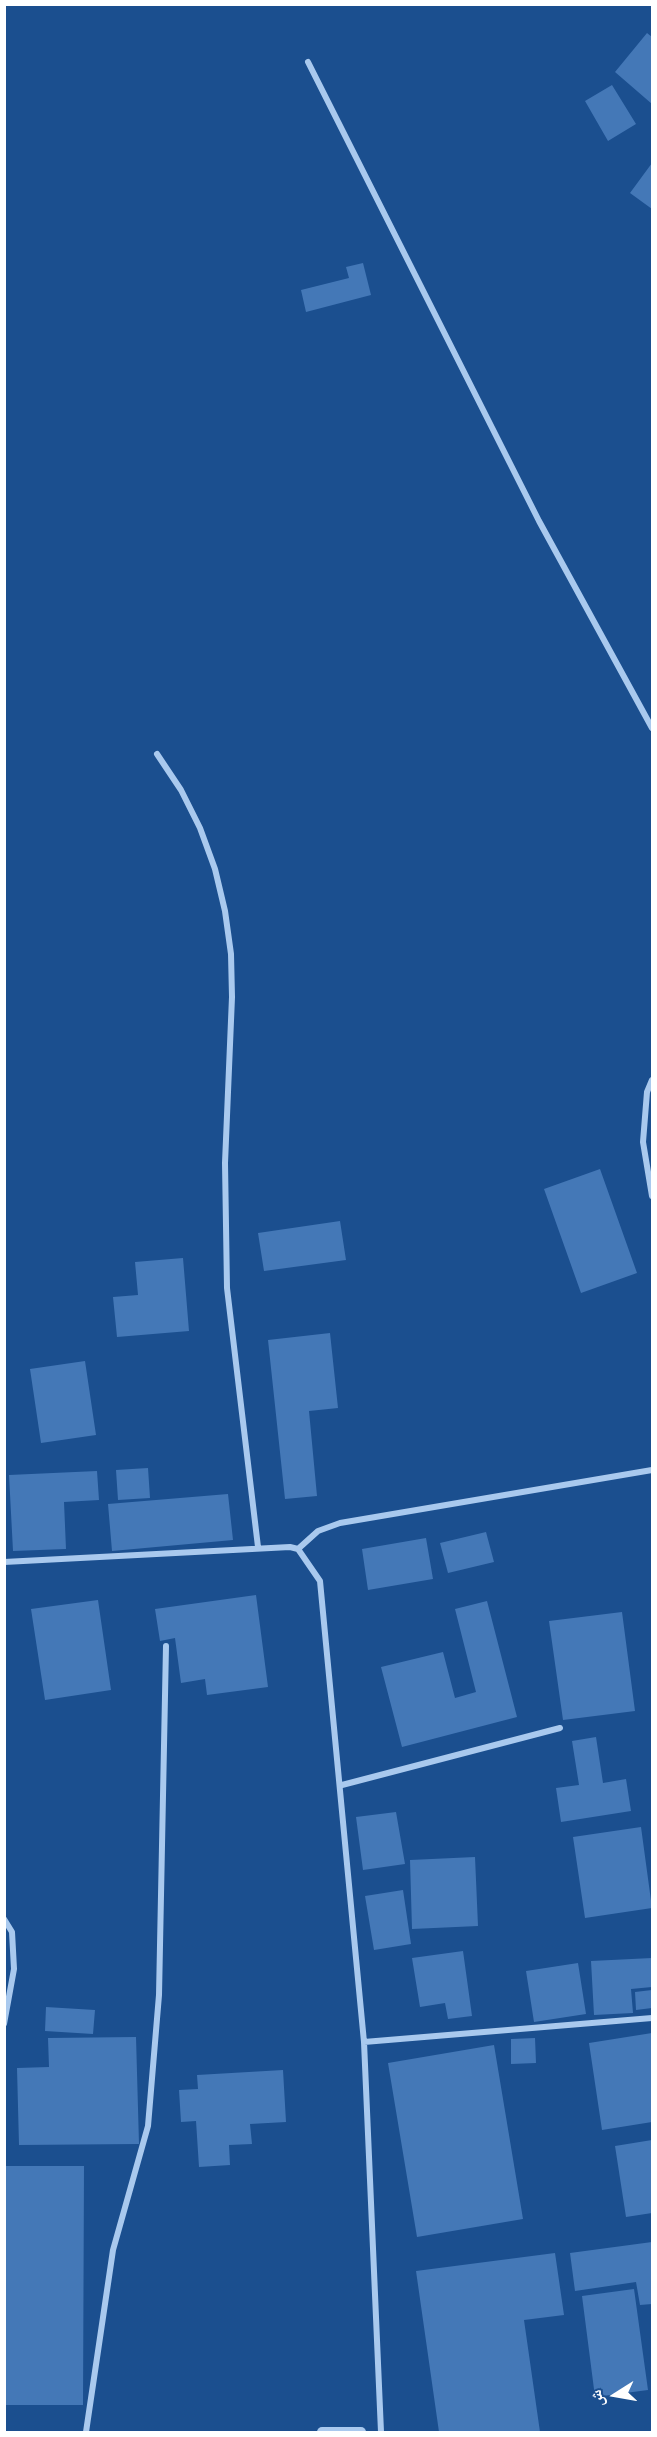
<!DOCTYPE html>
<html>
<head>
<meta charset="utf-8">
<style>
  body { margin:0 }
  #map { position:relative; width:657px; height:2437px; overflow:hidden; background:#1b4f8f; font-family:"Roboto Condensed","Noto Naskh Arabic",sans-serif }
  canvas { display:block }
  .frame { position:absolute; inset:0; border:6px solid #fff; pointer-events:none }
  .north { position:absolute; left:585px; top:2365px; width:60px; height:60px; -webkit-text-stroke:4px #1b4f8f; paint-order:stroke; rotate:259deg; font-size:16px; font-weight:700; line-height:24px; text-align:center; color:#fff }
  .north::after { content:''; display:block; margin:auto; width:21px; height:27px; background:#fff; clip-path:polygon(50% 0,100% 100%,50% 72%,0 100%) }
</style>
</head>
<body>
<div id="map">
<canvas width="657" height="2437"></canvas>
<div class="frame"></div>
<div class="north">ش</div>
</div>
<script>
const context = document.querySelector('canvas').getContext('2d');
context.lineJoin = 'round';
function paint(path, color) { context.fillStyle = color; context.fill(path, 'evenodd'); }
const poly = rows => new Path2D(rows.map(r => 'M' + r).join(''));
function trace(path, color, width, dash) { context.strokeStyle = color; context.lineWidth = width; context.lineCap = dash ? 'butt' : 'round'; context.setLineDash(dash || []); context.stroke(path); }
paint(poly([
  [647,33,652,37,652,104,615,72],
  [612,85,636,124,608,141,585,101],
  [652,163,652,209,630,193],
  [363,263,371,295,306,312,301,290,349,278,346,267],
  [600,1169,637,1273,581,1293,544,1189],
  [340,1221,346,1260,264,1271,258,1233],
  [183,1258,189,1331,117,1337,113,1297,138,1295,135,1262],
  [330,1333,338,1408,309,1411,317,1496,285,1499,268,1340],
  [85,1361,96,1435,41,1443,30,1369],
  [148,1468,150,1498,118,1500,116,1470],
  [97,1471,99,1500,64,1502,66,1549,13,1551,9,1475],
  [228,1494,233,1540,112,1551,108,1504],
  [486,1532,494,1562,448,1573,440,1543],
  [426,1538,433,1579,368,1590,362,1549],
  [256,1595,268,1687,207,1695,205,1679,181,1683,175,1638,160,1641,155,1609],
  [98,1600,111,1690,45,1700,31,1609],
  [487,1601,517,1717,402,1747,381,1667,443,1652,455,1698,476,1692,455,1609],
  [622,1612,635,1711,563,1720,549,1621],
  [596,1737,603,1783,626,1779,631,1811,561,1822,556,1788,579,1785,572,1741],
  [396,1812,405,1864,363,1870,356,1817],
  [641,1827,652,1908,585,1918,573,1837],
  [475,1857,478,1926,412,1929,410,1860],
  [403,1890,411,1944,374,1950,365,1896],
  [463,1951,472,2016,448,2019,445,2003,420,2007,412,1958],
  [652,1958,652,1987,631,1989,633,2013,594,2015,591,1961],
  [578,1963,586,2014,534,2022,526,1971],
  [652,1990,652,2008,636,2010,635,1992],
  [46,2007,95,2010,93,2034,45,2031],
  [652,2033,652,2122,602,2130,589,2043],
  [136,2037,139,2144,19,2145,17,2068,49,2067,48,2038],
  [535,2038,536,2063,511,2064,511,2039],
  [494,2045,523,2219,417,2237,388,2063],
  [283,2070,286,2122,250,2124,252,2144,229,2145,230,2165,199,2167,196,2121,181,2122,179,2090,198,2089,197,2075],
  [652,2140,652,2213,626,2217,615,2146],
  [4,2166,84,2166,83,2405,4,2405],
  [652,2242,652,2304,640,2305,636,2282,575,2291,570,2253],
  [555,2253,564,2315,524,2320,540,2432,439,2432,416,2271],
  [634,2289,648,2390,595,2397,582,2296]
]), '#4478b7');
trace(poly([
  [308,62,539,521,652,728],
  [157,754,181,790,200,828,215,869,225,911,231,954,232,997,225,1163,227,1288,258,1547],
  [652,1080,647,1092,643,1142,652,1196],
  [298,1549,318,1531,340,1523,652,1470],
  [4,1562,290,1547,298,1549,320,1581,364,2042,381,2432],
  [342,1785,560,1728],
  [4,1919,12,1932,14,1969,4,2024],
  [364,2042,652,2018],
  [86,2432,113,2250,148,2126,159,1995,166,1646]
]), '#a9c9ee', 6);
trace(poly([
  [322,2432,361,2432]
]), '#a9c9ee', 10);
</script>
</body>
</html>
